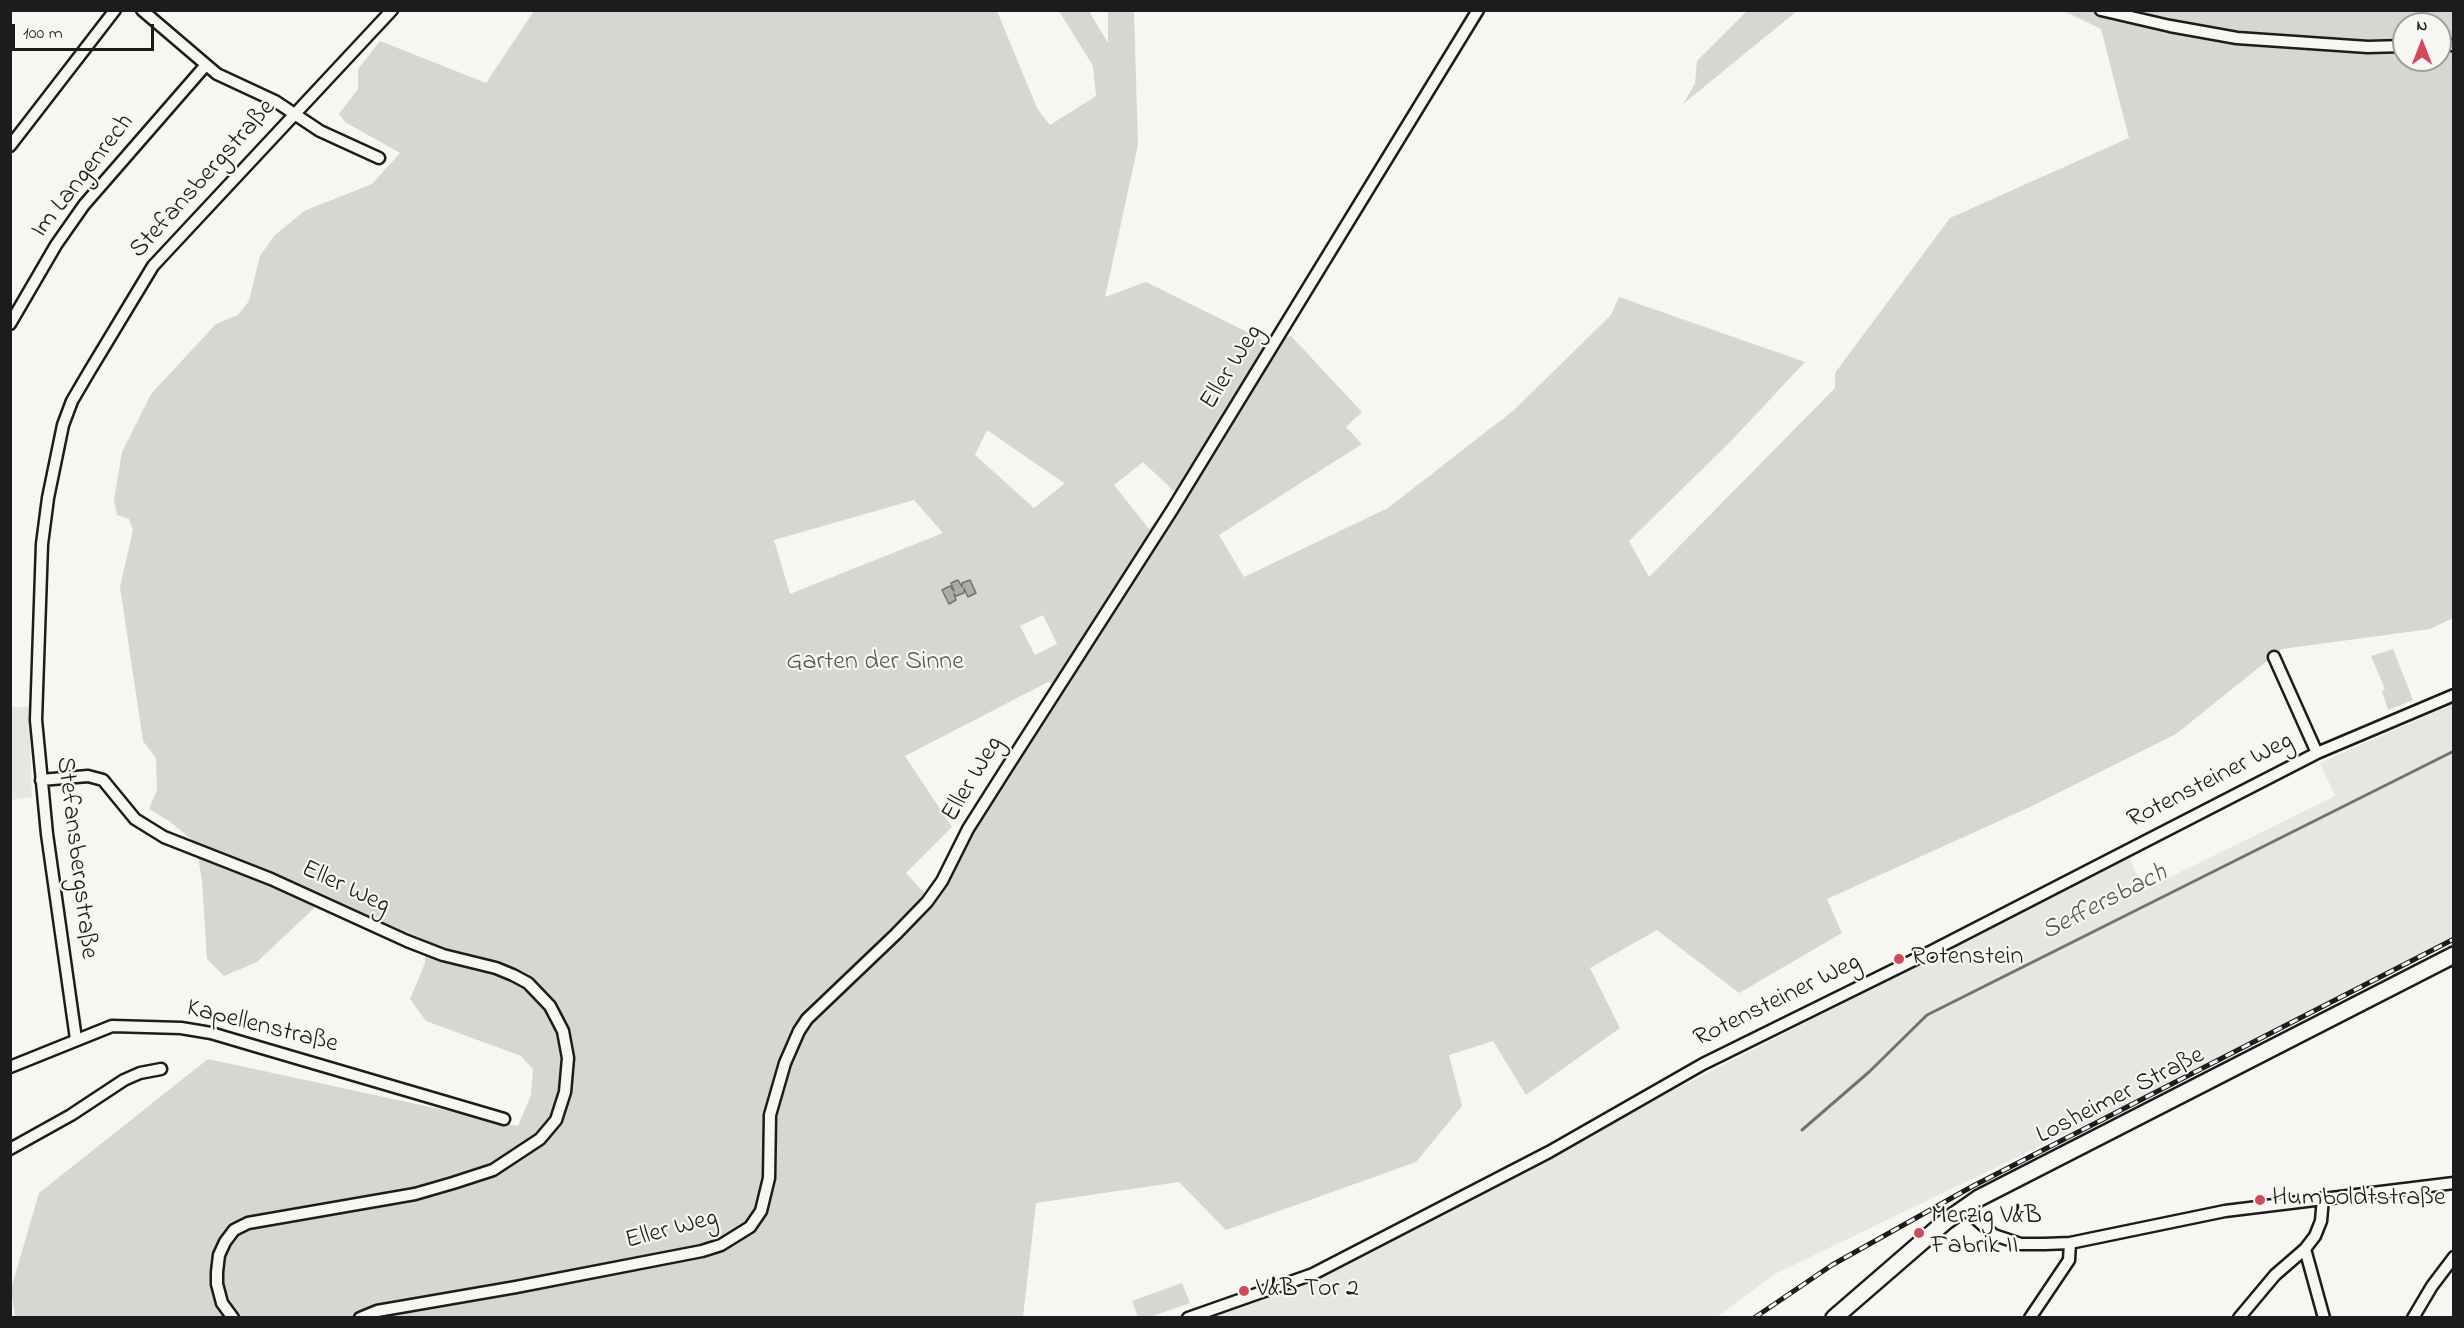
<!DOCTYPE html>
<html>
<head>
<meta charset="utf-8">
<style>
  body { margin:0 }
  #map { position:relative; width:2464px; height:1328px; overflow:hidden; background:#f6f6f2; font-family:"Indie Flower",sans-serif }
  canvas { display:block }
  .frame { position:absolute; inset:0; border:12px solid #1c1c1c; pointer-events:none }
  .north { position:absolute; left:2392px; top:12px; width:60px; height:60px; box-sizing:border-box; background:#f6f6f2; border:2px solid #9f9f9c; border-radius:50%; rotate:0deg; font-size:16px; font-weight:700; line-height:24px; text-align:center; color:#1c1c1c }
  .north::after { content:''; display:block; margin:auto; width:21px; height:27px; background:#d1495b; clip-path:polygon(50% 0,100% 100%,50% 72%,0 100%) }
  .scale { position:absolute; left:12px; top:24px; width:142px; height:27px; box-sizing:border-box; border:3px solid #1c1c1c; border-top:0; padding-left:8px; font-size:18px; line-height:21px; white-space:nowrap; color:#1c1c1c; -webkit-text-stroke:4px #f6f6f2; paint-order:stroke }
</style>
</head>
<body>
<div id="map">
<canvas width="2464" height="1328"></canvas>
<div class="frame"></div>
<div class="north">N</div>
<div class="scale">100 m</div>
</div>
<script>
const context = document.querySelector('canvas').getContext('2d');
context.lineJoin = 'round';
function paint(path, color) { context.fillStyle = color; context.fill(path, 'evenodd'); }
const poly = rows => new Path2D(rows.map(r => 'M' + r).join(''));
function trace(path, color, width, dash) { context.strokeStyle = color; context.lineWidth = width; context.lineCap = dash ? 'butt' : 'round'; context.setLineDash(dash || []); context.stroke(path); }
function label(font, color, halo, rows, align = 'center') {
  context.font = font + ' "Indie Flower",sans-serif'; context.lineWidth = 4.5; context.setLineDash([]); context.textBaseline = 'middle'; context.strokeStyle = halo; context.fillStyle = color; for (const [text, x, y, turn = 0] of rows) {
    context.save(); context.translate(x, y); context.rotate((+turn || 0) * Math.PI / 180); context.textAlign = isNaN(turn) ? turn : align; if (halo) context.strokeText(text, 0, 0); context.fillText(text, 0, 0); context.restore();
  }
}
paint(poly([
  [2453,704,2453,940,2152,1092,1775,1274,1716,1317,1204,1318,1304,1282,1538,1164,1674,1090,2129,857,2144,890,2335,796,2320,763],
  [10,707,29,707,32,797,11,800]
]), '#e6e6e2');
paint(poly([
  [534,11,997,11,1037,108,1050,125,1096,96,1093,66,1059,11,1089,11,1108,43,1108,11,1134,11,1138,145,1105,297,1146,282,1269,343,1291,336,1362,412,1346,427,1362,444,1219,535,1244,577,1388,508,1514,410,1611,315,1619,297,1805,362,1732,440,1629,541,1649,577,1835,388,1835,373,1950,218,2129,138,2101,29,2064,11,2453,11,2453,618,2430,629,2282,649,2176,734,2030,807,1827,899,1842,933,1739,993,1657,930,1590,968,1620,1028,1526,1095,1493,1041,1449,1055,1462,1106,1416,1162,1226,1230,1179,1182,1036,1203,1023,1317,15,1318,11,1289,39,1193,208,1059,518,1126,531,1095,533,1069,521,1056,426,1021,410,999,425,963,425,940,326,897,257,962,224,976,207,959,202,881,196,843,169,821,149,809,157,790,156,758,143,741,120,587,133,530,129,519,117,515,114,500,122,452,151,394,216,324,238,315,249,301,260,256,274,236,304,211,372,184,400,153,345,122,339,114,358,89,358,69,380,41,486,83],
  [2404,24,2440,24,2440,60,2404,60],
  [987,430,1064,483,1064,484,1034,508,975,455],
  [1143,462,1178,495,1149,529,1114,485],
  [914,500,943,533,790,594,774,540],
  [1043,615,1057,644,1035,655,1020,626],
  [1048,682,1063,686,978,827,928,897,906,873,952,827,905,756],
  [1747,11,1797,11,1683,104,1695,84,1697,61],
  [2393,649,2413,700,2388,710,2382,691,2385,689,2371,656],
  [1182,1283,1190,1303,1150,1317,1138,1317,1132,1301]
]), '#d6d6d2');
const water = poly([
  [958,580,962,587,962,583,970,580,976,593,968,597,964,588,964,593,956,596,954,594,956,600,949,604,942,590,950,586,954,591,951,583,958,580]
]);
paint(water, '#acaca9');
trace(water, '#727271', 1.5);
trace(poly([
  [1802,1130,1869,1072,1927,1015,2454,751]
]), '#727271', 3);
const street = poly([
  [142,10,217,74,275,101,320,131,379,158],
  [2101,10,2170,26,2237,38,2368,47,2404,46],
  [2440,45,2454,45],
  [10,146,115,10],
  [10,324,56,245,84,205,205,66],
  [2274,657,2317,753],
  [41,780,88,776,103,780,135,819,164,837,271,879,407,941,443,955,496,968,513,975,528,983,550,1006,563,1031,568,1058,565,1092,556,1120,540,1139,493,1170,453,1183,415,1194,248,1223,234,1230,225,1242,219,1255,217,1272,217,1284,222,1303,233,1318],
  [76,1039,47,834,36,720,42,544,48,498,63,425,72,401,89,372,153,266,392,10],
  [10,1067,112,1026,181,1028,211,1033,255,1046,504,1119],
  [10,1149,71,1115,124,1080,140,1073,161,1069],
  [1966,1206,1976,1219,1994,1235,2021,1244,2045,1244,2070,1243,2225,1211,2454,1183],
  [2305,1249,2324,1318],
  [360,1318,377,1311,516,1287,702,1251,721,1245,750,1227,761,1211,769,1178,770,1115,785,1063,799,1031,807,1019,896,934,927,902,942,881,968,829,1006,769,1172,510,1478,10],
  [1188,1318,1313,1274,1549,1152,1703,1064,1928,953,2317,753,2454,695],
  [2030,1318,2069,1260,2070,1243],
  [2239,1318,2275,1275,2305,1249,2315,1236,2321,1221,2323,1198],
  [2413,1318,2432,1286,2454,1257]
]);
const secondary = poly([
  [1834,1318,1946,1221,1979,1198,2454,955]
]);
trace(street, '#1c1c1c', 15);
trace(secondary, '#1c1c1c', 20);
trace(street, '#f6f6f2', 10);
trace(secondary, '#f6f6f2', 15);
const rail = poly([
  [1754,1318,1832,1265,1973,1186,2454,939]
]);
trace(rail, '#1c1c1c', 5);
trace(rail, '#f6f6f2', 3, [9]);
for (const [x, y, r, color] of [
  [1899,959,6,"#d1495b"],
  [2260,1200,6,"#d1495b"],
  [1919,1233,6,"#d1495b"],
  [1244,1291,6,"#d1495b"]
]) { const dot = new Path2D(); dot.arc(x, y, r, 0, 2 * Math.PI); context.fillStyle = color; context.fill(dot); trace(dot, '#f6f6f2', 2); }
label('26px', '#1c1c1c', '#f6f6f2', [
  ["Im Langenrech",84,177,-52],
  ["Stefansbergstraße",204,180,-48],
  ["Eller Weg",1233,368,-58],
  ["Eller Weg",974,780,-59],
  ["Rotensteiner Weg",2211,782,-27],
  ["Stefansbergstraße",75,858,83],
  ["Eller Weg",345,889,25],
  ["Rotensteiner Weg",1778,1002,-26],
  ["Kapellenstraße",262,1028,14],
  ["Losheimer Straße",2121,1097,-27],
  ["Eller Weg",672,1231,-15]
]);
label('26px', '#545453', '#f6f6f2', [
  ["Garten der Sinne",875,664]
]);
label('26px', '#1c1c1c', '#f6f6f2', [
  ["Rotenstein",1911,959],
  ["Humboldtstraße",2272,1200],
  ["Merzig V&B",1931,1218],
  ["Fabrik II",1931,1248],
  ["V&B Tor 2",1256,1291]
], 'left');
label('italic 27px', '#565654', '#f6f6f2', [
  ["Seffersbach",2105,904,-27]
]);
</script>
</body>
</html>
